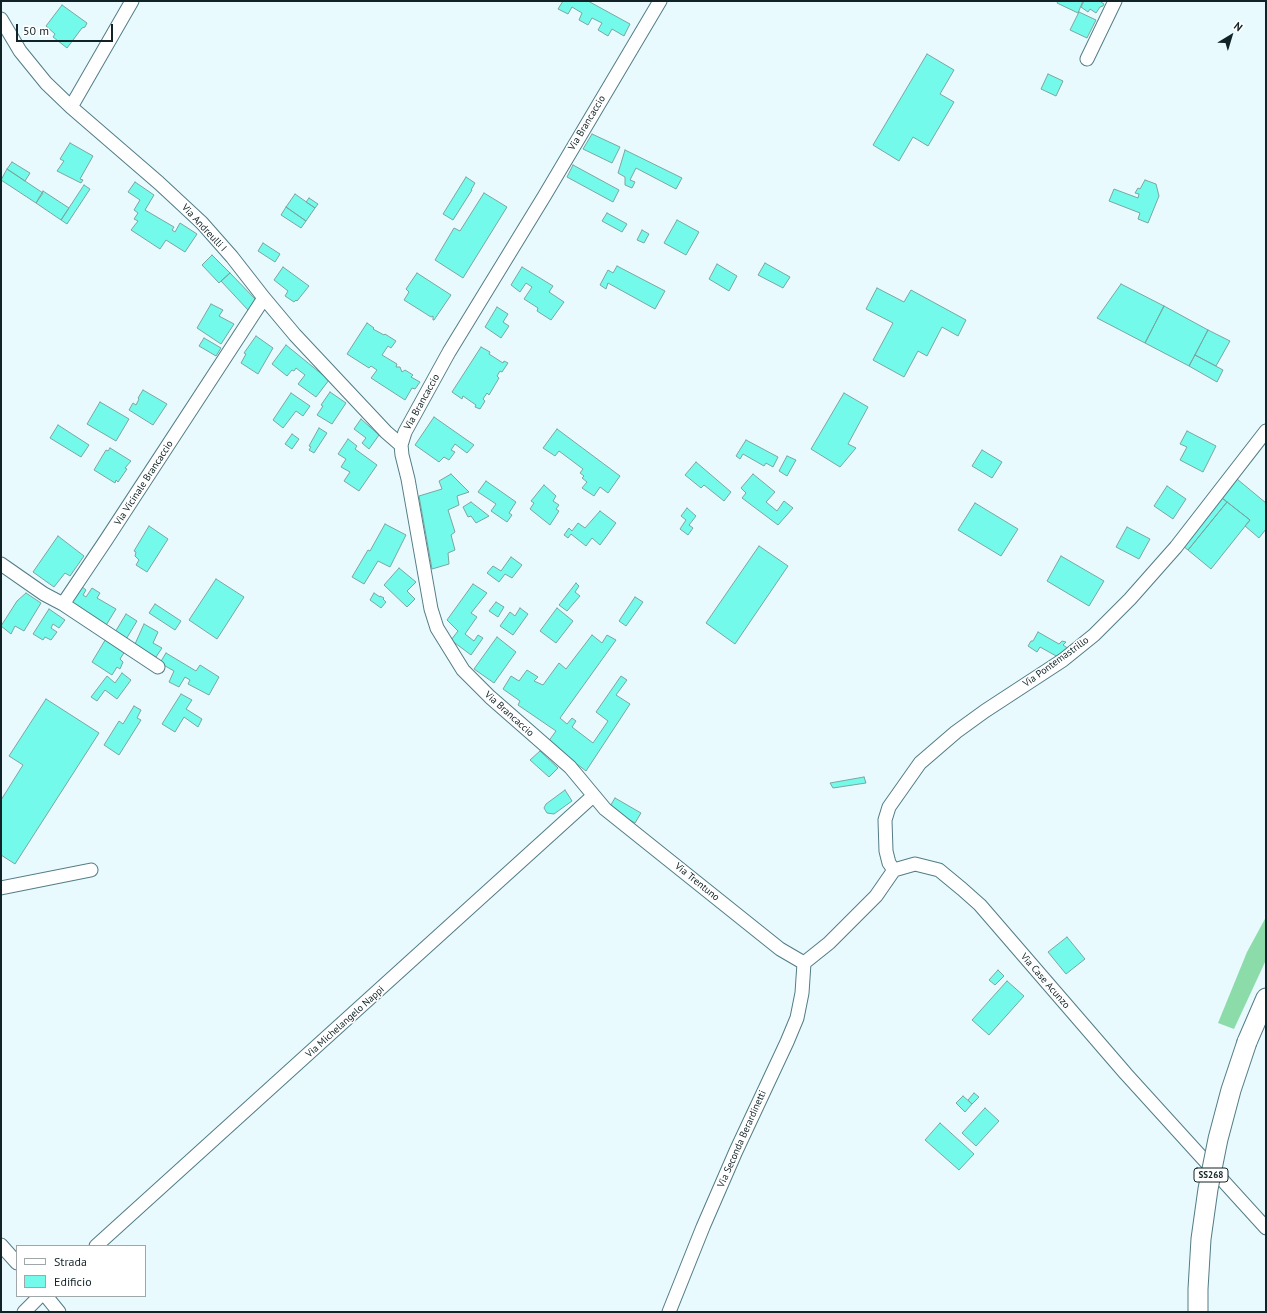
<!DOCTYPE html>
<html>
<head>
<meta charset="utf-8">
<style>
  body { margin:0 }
  #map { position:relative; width:1267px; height:1313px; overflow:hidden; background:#e8fafe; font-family:"PT Sans",sans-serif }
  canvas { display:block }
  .frame { position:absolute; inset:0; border:2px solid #122327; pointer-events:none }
  .legend { position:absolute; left:16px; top:1245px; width:130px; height:52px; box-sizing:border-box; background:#fff; border:1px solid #a0a7a9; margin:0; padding:5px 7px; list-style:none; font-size:12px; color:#122327 }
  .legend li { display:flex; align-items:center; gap:8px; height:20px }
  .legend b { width:20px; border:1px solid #a0a7a9 }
  .north { position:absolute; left:1211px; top:16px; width:40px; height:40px; -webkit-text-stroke:3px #fff; paint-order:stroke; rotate:38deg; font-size:11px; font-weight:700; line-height:16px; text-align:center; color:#122327 }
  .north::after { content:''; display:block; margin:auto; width:14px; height:18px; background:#122327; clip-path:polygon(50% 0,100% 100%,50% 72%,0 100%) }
  .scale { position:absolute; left:16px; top:24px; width:97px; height:18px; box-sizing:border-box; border:2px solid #122327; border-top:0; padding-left:5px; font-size:12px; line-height:14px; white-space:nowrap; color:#122327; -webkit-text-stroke:3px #fff; paint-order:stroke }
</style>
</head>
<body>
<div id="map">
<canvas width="1267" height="1313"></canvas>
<div class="frame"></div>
<ul class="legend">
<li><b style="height:5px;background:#fff"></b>Strada</li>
<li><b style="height:11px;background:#74faeb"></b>Edificio</li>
</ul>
<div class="north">N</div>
<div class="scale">50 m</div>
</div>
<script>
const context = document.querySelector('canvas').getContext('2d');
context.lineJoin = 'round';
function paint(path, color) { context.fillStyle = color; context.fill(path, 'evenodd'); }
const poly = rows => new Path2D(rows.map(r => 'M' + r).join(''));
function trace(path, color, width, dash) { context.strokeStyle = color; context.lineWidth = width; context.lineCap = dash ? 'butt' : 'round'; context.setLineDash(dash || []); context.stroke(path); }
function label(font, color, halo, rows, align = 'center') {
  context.font = font + ' "PT Sans",sans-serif'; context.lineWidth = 3; context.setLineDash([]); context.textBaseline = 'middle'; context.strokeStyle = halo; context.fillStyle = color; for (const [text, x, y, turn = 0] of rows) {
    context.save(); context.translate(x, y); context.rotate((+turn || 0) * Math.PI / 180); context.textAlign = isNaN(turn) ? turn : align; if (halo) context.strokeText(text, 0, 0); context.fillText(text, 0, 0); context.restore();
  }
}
paint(poly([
  [1266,917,1266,960,1234,1029,1218,1023,1247,952]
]), '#8cdcaa');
const building = poly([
  [563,1,588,1,630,24,624,36,612,29,608,36,598,30,602,23,592,18,588,25,579,20,582,13,572,7,568,14,558,9,563,1],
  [1058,1,1083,1,1078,13,1057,3,1058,1],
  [1084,1,1102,1,1101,2,1104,4,1103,6,1100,7,1096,13,1090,9,1088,12,1081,7,1084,1],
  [62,5,87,23,85,27,82,28,67,48,53,37,55,34,46,26,62,5],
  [1079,12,1096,20,1087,38,1070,30,1079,12],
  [927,54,954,70,940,94,954,102,928,146,913,137,899,161,873,145,927,54],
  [1048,74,1063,81,1056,96,1041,89,1048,74],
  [592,134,620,147,612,163,583,149,592,134],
  [70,143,93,156,80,179,83,180,81,183,57,171,64,161,60,159,70,143],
  [625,150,682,178,676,189,636,168,630,180,635,182,632,188,625,185,625,177,618,173,625,150],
  [12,162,30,173,25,181,7,169,12,162],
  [573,165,619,190,613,202,567,177,573,165],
  [7,169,43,193,36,203,1,180,7,169],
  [466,177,475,183,471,190,472,190,453,220,443,214,466,177],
  [1145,180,1156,184,1159,196,1148,223,1138,219,1140,213,1109,201,1114,189,1138,198,1139,194,1135,193,1138,188,1140,189,1145,180],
  [135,182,154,195,145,210,174,227,172,230,175,232,180,223,197,234,185,252,166,240,160,249,131,230,138,221,134,219,138,213,134,210,140,200,128,192,135,182],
  [84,185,90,189,67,224,61,220,84,185],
  [43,191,69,208,61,220,36,203,43,191],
  [484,193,507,207,463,278,435,260,454,228,460,231,484,193],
  [295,194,315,208,306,221,286,207,295,194],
  [309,198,318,204,315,208,306,202,309,198],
  [286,207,306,221,301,228,281,215,286,207],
  [607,213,627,224,622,232,602,221,607,213],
  [677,220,699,232,686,255,664,243,677,220],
  [642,230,649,234,644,243,637,240,642,230],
  [263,243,280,254,275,262,258,251,263,243],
  [212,255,230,273,219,283,202,265,212,255],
  [765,263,790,277,783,288,758,275,765,263],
  [717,264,737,276,729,291,709,279,717,264],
  [617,266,665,291,655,309,608,283,606,289,600,285,608,270,613,273,617,266],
  [283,267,309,286,297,301,296,300,294,302,285,296,288,291,274,280,283,267],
  [522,267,553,286,549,292,564,302,551,320,537,311,538,308,524,299,532,287,526,283,520,292,511,285,522,267],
  [230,273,257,301,248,310,221,281,230,273],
  [417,273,451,295,434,320,433,320,433,316,431,317,404,300,409,292,406,289,417,273],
  [1121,284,1164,306,1145,343,1097,318,1121,284],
  [877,288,904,302,911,290,966,320,958,336,942,327,927,356,918,351,904,377,873,360,893,323,866,309,877,288],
  [211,304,223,310,219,316,234,324,221,344,197,328,211,304],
  [1164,306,1208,330,1189,366,1145,343,1164,306],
  [497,307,508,314,503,322,509,326,501,338,485,327,497,307],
  [367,323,374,328,373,329,384,335,385,334,396,341,391,348,388,346,382,355,397,364,396,367,400,367,402,372,405,370,413,375,411,377,420,382,415,389,412,388,405,400,371,378,377,370,371,366,369,368,347,354,367,323],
  [1208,330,1230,341,1216,366,1195,355,1208,330],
  [256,336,273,348,258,374,241,363,246,354,244,353,256,336],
  [204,338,221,348,216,356,199,346,204,338],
  [286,345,329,380,316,397,298,384,305,375,296,368,294,371,292,370,287,376,272,364,286,345],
  [481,347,490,352,489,354,503,363,504,361,508,363,502,372,500,371,497,376,499,378,489,395,487,393,483,399,485,401,480,409,475,407,476,405,463,396,462,399,452,392,481,347],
  [1195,355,1223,370,1217,382,1189,366,1195,355],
  [143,390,167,404,153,425,129,410,133,403,136,405,139,399,138,398,143,390],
  [330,392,346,403,332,424,317,415,323,406,321,405,330,392],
  [291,393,310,406,303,416,296,411,283,428,273,420,291,393],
  [844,393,868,407,848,444,856,448,840,467,811,449,844,393],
  [100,402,129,419,116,441,87,424,100,402],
  [434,417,474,445,467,453,455,444,451,450,455,452,449,460,444,457,439,462,415,445,434,417],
  [361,419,379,435,369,449,362,443,366,438,354,429,361,419],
  [58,425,89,445,81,457,50,438,58,425],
  [319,428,327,433,314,453,309,450,311,447,309,446,319,428],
  [557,429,620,476,608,493,600,487,594,496,582,488,587,482,582,478,584,476,580,473,583,469,559,451,555,456,543,448,557,429],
  [1187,431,1216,446,1203,472,1180,460,1187,447,1180,444,1187,431],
  [292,434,299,439,292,449,285,444,292,434],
  [348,439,357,446,355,449,377,465,359,491,344,481,350,472,341,467,346,459,338,454,348,439],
  [746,440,778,457,773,467,766,463,764,466,743,454,740,459,736,456,746,440],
  [110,448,131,461,125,468,127,469,118,482,116,480,115,483,94,470,106,450,108,451,110,448],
  [982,450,1002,462,992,478,972,466,982,450],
  [787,456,796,460,787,476,779,471,787,456],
  [696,462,731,492,724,501,704,485,701,488,685,475,696,462],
  [451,474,469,492,457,496,459,505,448,510,455,532,451,535,455,550,448,553,449,564,432,569,419,496,442,489,439,481,451,474],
  [753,474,775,492,766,502,777,511,784,501,793,508,778,525,742,498,746,493,741,488,753,474],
  [1237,479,1266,503,1266,529,1259,538,1245,526,1250,520,1222,498,1237,479],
  [486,481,516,502,509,513,512,515,507,522,491,511,496,504,478,492,486,481],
  [544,485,556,496,553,501,559,505,556,509,559,511,550,525,530,509,534,503,531,501,544,485],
  [1167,486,1186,499,1173,519,1154,506,1167,486],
  [1222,498,1227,502,1188,550,1183,546,1222,498],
  [471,502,489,516,476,523,471,516,468,517,463,507,471,502],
  [1227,502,1250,520,1211,569,1188,550,1227,502],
  [975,503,1018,529,1001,556,958,530,975,503],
  [687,508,696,516,689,525,693,528,688,535,680,529,686,520,681,516,687,508],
  [600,511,616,523,600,545,592,538,586,546,571,534,568,538,564,535,569,528,572,531,578,523,585,528,600,511],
  [385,524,406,535,390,567,378,561,364,584,352,577,368,550,370,551,385,524],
  [149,526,168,539,147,572,136,565,139,560,135,556,136,552,134,551,149,526],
  [1127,527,1150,539,1139,559,1116,547,1127,527],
  [58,536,84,556,70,576,65,573,54,587,33,572,58,536],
  [759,546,788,566,735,644,706,623,759,546],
  [1061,556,1104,581,1089,606,1047,581,1061,556],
  [511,557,522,565,512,578,505,574,499,582,487,573,493,566,501,571,511,557],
  [399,568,416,582,407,591,415,599,407,607,384,585,399,568],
  [216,579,244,597,217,639,189,620,216,579],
  [576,583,579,586,575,592,580,596,567,611,559,605,576,583],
  [473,584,487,593,471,613,477,617,465,634,474,641,478,635,483,638,471,655,451,640,458,631,447,620,473,584],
  [81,586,86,590,83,595,86,597,92,588,100,593,97,598,116,609,105,627,70,603,81,586],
  [26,593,41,603,24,631,15,626,11,634,1,626,17,601,26,593],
  [374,593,380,597,380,596,384,598,383,599,386,602,381,608,370,600,374,593],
  [635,597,643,602,626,626,619,621,635,597],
  [496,602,504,607,498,617,489,611,496,602],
  [155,604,181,621,175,630,149,613,155,604],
  [520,608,528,614,513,635,500,626,510,612,515,616,520,608],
  [557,608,573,621,556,643,540,631,557,608],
  [49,609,65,620,59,628,53,624,51,628,57,632,51,640,45,637,43,640,33,634,49,609],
  [126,614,137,621,125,641,114,634,126,614],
  [144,624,158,632,153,643,162,648,156,657,146,652,135,644,144,624],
  [1038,632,1059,644,1062,641,1066,642,1063,645,1069,649,1058,657,1040,647,1037,652,1028,646,1031,641,1033,641,1038,632],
  [592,635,602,643,607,635,616,640,560,718,567,724,572,718,576,721,572,727,593,743,608,721,596,712,621,676,627,680,616,695,630,704,586,771,548,742,556,731,518,705,520,701,503,689,511,676,519,681,527,670,538,677,534,681,543,685,559,663,566,669,592,635],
  [107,637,127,648,120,659,123,662,120,669,117,667,112,675,92,662,107,637],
  [497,637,516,652,494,683,474,669,497,637],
  [166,653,196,671,200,665,219,677,209,695,188,684,190,680,185,677,179,687,169,682,174,671,160,663,166,653],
  [122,673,131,680,117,699,105,690,97,701,91,697,107,676,115,683,122,673],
  [181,694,192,700,186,709,202,719,198,727,184,717,175,732,162,724,181,694],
  [46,699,99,733,15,864,1,855,1,800,23,765,9,756,46,699],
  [134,706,141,710,137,718,141,720,119,755,104,745,119,721,123,724,134,706],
  [540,751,558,768,549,777,530,760,540,751],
  [864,777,866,783,833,788,830,783,864,777],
  [565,790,572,801,554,814,547,813,544,808,546,804,565,790],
  [615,798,641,813,635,823,609,808,615,798],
  [1067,937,1085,959,1066,974,1048,952,1067,937],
  [998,970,1004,976,995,985,989,980,998,970],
  [1007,981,1024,996,989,1035,972,1020,1007,981],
  [974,1093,979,1097,972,1104,968,1100,974,1093],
  [963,1096,972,1104,965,1112,956,1103,963,1096],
  [985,1108,999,1121,976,1146,962,1133,985,1108],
  [940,1123,974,1154,959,1170,925,1140,940,1123]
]);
paint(building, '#74faeb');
trace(building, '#7aa6a0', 1);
const minor = poly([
  [660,1,545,195,449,352,405,432,401,445,402,455,408,479,431,609,437,628,463,670,490,697,570,767,605,809,780,949,804,963],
  [1,19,20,51,46,83,71,107,159,183,202,223,232,257,264,298,295,335,386,432,401,445],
  [1087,59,1115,1],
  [71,107,132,1],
  [1,564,44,594,63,604,106,540,264,298],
  [63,604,158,667],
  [894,870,889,863,886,851,885,820,889,807,920,763,956,732,985,711,1063,660,1094,635,1130,599,1176,547,1266,431],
  [1,888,91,870],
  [804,963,829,943,876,896,894,870,915,864,939,870,962,889,980,905,1126,1074,1266,1228],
  [1,1245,17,1263],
  [96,1246,593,796],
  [46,1296,59,1312],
  [24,1312,40,1296],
  [669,1312,703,1227,736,1151,787,1042,797,1018,802,993,804,963]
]);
const highway = poly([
  [1247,1042,1266,998]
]);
trace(minor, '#537c86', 15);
trace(highway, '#537c86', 21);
trace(minor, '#fff', 13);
trace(highway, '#fff', 19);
const highwayBridge = poly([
  [1198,1312,1198,1289,1201,1239,1208,1189,1218,1139,1231,1090,1247,1042]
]);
trace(highwayBridge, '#537c86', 21, []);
trace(highwayBridge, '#fff', 19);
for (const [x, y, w] of [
  [1211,1175,34]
]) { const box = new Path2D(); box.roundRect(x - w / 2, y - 7, w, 14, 3); context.fillStyle = '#fff'; context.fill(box); trace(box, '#122327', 1); }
label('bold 9px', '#122327', null, [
  ["SS268",1211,1175]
]);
label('10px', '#122327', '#fff', [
  ["Via Brancaccio",587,123,-59],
  ["Via Andreulli I",204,228,47],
  ["Via Brancaccio",422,402,-61],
  ["Via Vicinale Brancaccio",144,483,-57],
  ["Via Pontemastrillo",1056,662,-36],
  ["Via Brancaccio",509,714,42],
  ["Via Trentuno",697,882,39],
  ["Via Case Acunzo",1045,981,49],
  ["Via Michelangelo Nappi",345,1022,-42],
  ["Via Seconda Berardinetti",742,1139,-66]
]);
</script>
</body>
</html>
